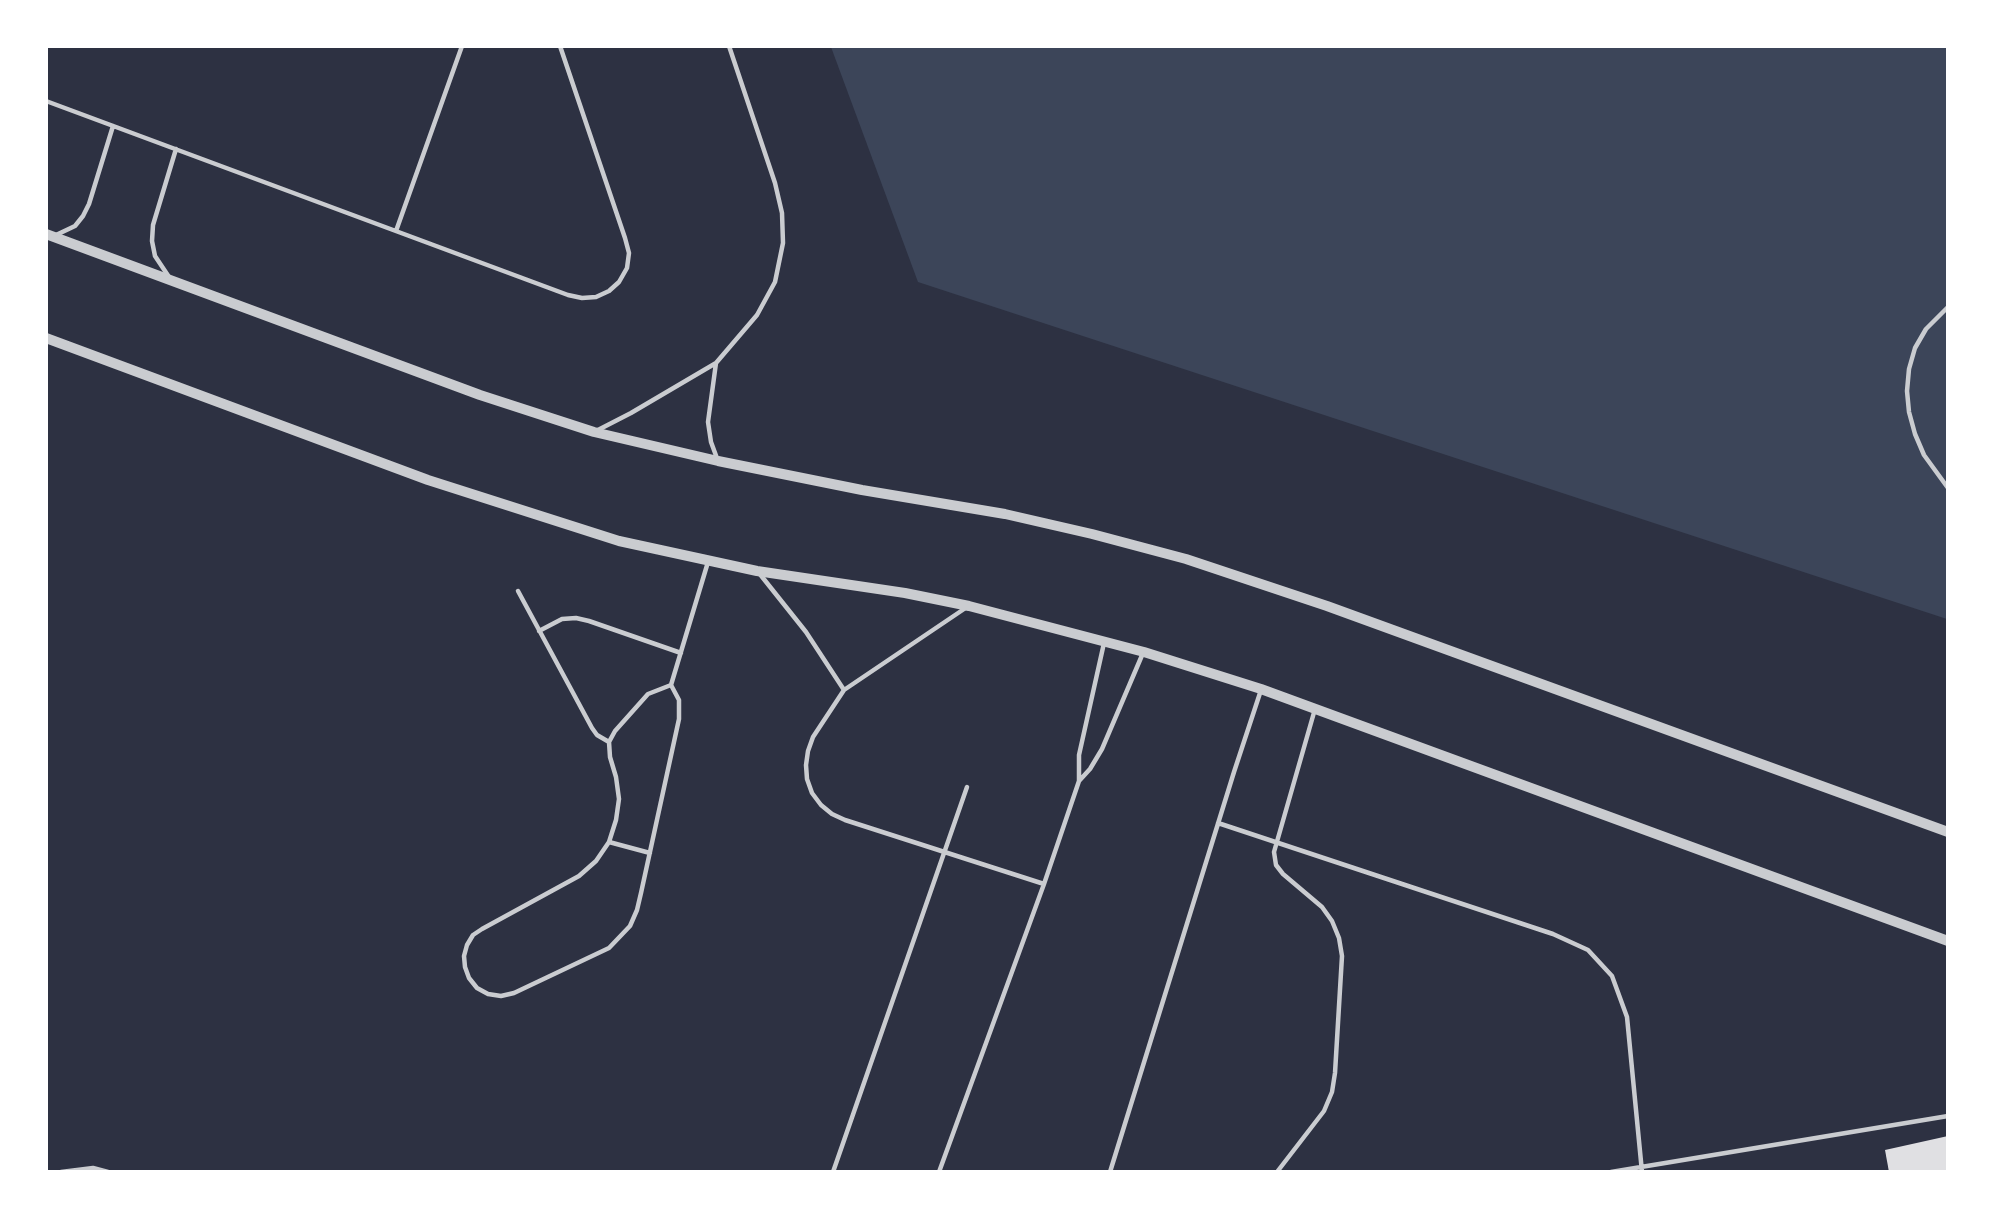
<!DOCTYPE html>
<html>
<head>
<meta charset="utf-8">
<style>
  body { margin:0 }
  #map { position:relative; width:1994px; height:1218px; overflow:hidden; background:#2d3142; font-family:"Golos Text",sans-serif }
  canvas { display:block }
  .frame { position:absolute; inset:0; border:48px solid #fff; pointer-events:none }
</style>
</head>
<body>
<div id="map">
<canvas width="1994" height="1218"></canvas>
<div class="frame"></div>
</div>
<script>
const context = document.querySelector('canvas').getContext('2d');
context.lineJoin = 'round';
function paint(path, color) { context.fillStyle = color; context.fill(path, 'evenodd'); }
const poly = rows => new Path2D(rows.map(r => 'M' + r).join(''));
function trace(path, color, width, dash) { context.strokeStyle = color; context.lineWidth = width; context.lineCap = dash ? 'butt' : 'round'; context.setLineDash(dash || []); context.stroke(path); }
paint(poly([
  [831,47,1947,47,1947,619,918,282]
]), '#3c4559');
paint(poly([
  [1948,1136,1948,1172,1889,1172,1885,1150]
]), '#e0e0e3');
trace(poly([
  [46,101,568,295,582,298,596,297,609,291,619,282,627,268,629,253,625,238,560,46],
  [396,231,462,46],
  [56,235,75,226,83,216,89,204,113,126],
  [169,277,155,256,152,241,153,225,176,149],
  [1948,307,1926,329,1915,348,1909,369,1907,391,1909,412,1915,434,1924,455,1948,488],
  [716,363,708,422,711,442,718,461],
  [596,431,631,413,716,363,757,315,775,282,783,243,782,213,775,183,729,46],
  [759,573,806,632,844,690],
  [518,591,592,728,597,735,609,742],
  [967,607,844,690,813,737,808,751,806,765,807,779,812,793,821,805,832,814,845,820,1044,884],
  [539,631,562,619,576,618,589,621,681,653],
  [671,685,679,700,679,719,641,893,637,910,630,926,609,948,514,993,501,996,488,994,477,988,469,978,465,967,464,956,467,945,473,935,482,929,579,876,596,861,609,842,616,820,619,799,616,777,610,757,609,742,615,731,648,694,671,685],
  [671,685,708,562],
  [1079,781,1090,769,1102,749,1143,653],
  [1218,823,1553,934,1588,950,1612,976,1627,1017,1642,1172],
  [609,842,650,853],
  [61,1172,93,1168,108,1172],
  [833,1172,967,787],
  [939,1172,1044,884,1079,781,1079,755,1104,643],
  [1110,1172,1234,772,1261,690],
  [1277,1172,1324,1111,1332,1092,1335,1073,1342,956,1339,938,1332,921,1322,907,1283,874,1276,865,1274,852,1315,709],
  [1611,1172,1948,1116]
]), '#caccd0', 4.5);
trace(poly([
  [46,234,480,395,594,432,718,461,862,490,1005,514,1092,534,1186,559,1327,606,1948,832],
  [46,338,428,480,619,541,757,571,905,593,969,606,1144,652,1261,689,1948,941]
]), '#caccd0', 10);
</script>
</body>
</html>
